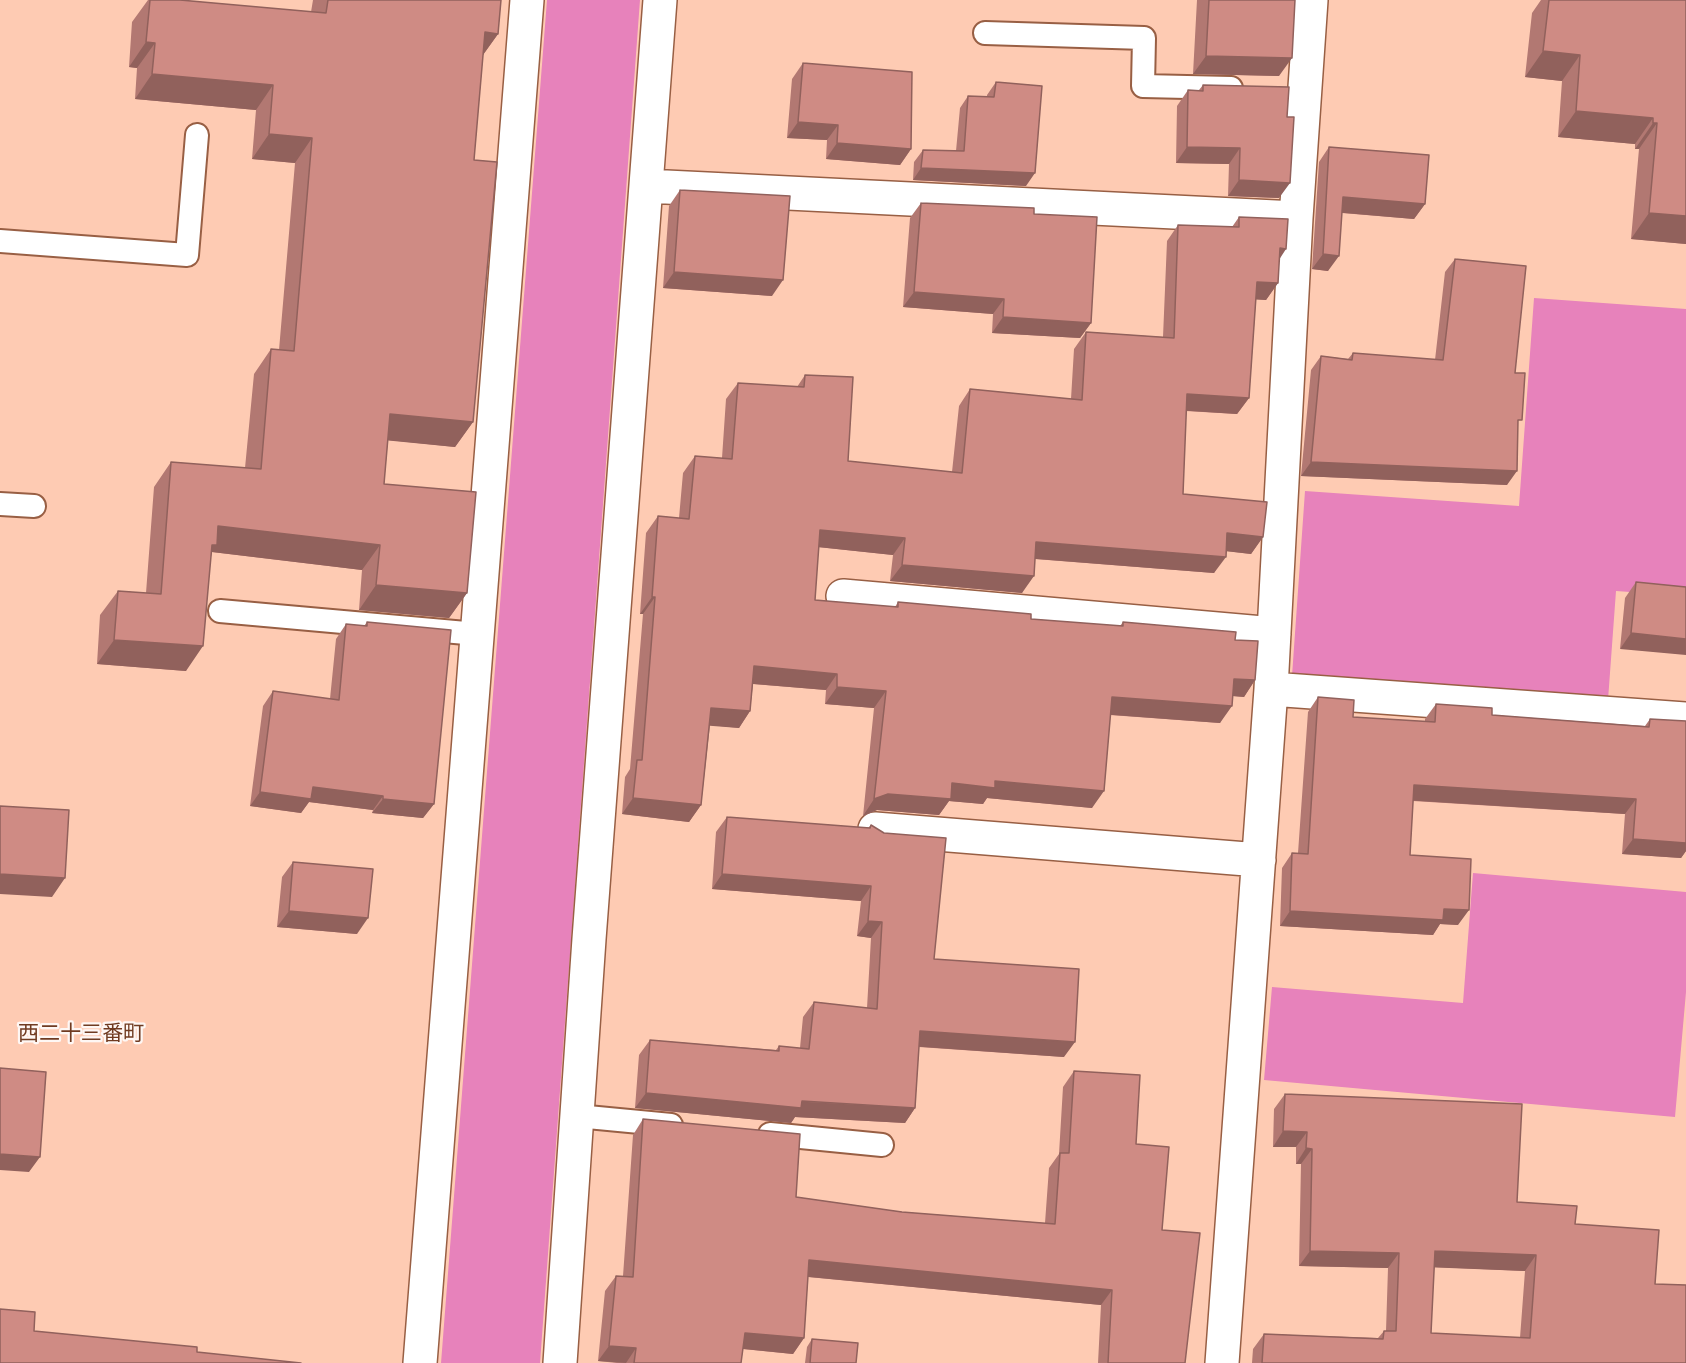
<!DOCTYPE html>
<html>
<head>
<meta charset="utf-8">
<style>
  body { margin:0 }
  canvas { display:block; background:#fecbb3 }
</style>
</head>
<body>
<canvas width="1686" height="1363"></canvas>
<script>
const context = document.querySelector('canvas').getContext('2d');
context.lineJoin = 'round';
function paint(path, color) { context.fillStyle = color; context.fill(path, 'evenodd'); }
const poly = rows => new Path2D(rows.map(r => 'M' + r).join(''));
function trace(path, color, width, dash) { context.strokeStyle = color; context.lineWidth = width; context.lineCap = dash ? 'butt' : 'round'; context.setLineDash(dash || []); context.stroke(path); }
function label(font, color, halo, rows, align = 'center') {
  context.font = font + ' "Sofia Sans Condensed","Noto Sans JP",sans-serif'; context.lineWidth = 4.5; context.setLineDash([]); context.textBaseline = 'middle'; context.strokeStyle = halo; context.fillStyle = color; for (const [text, x, y, turn = 0] of rows) {
    context.save(); context.translate(x, y); context.rotate((+turn || 0) * Math.PI / 180); context.textAlign = isNaN(turn) ? turn : align; if (halo) context.strokeText(text, 0, 0); context.fillText(text, 0, 0); context.restore();
  }
}
paint(poly([
  [547,0,640,0,540,1363,441,1363],
  [1534,298,1686,309,1686,596,1616,591,1608,700,1292,676,1305,491,1519,506],
  [1473,873,1686,892,1686,992,1675,1117,1264,1080,1272,987,1463,1003]
]), '#e782bb');
const service = poly([
  [985,33,1144,38,1143,86,1231,88],
  [0,241,187,255,197,135],
  [0,504,34,506],
  [220,611,477,634],
  [577,1116,671,1125],
  [770,1134,882,1145]
]);
const minor = poly([
  [646,186,1296,218],
  [843,596,1274,634],
  [1271,689,1686,719],
  [875,829,1259,860],
  [420,1363,527,0],
  [560,1363,589,939,660,0],
  [1222,1363,1271,689,1296,218,1311,0]
]);
trace(service, '#985f44', 26);
trace(minor, '#985f44', 36);
trace(service, '#fff', 22);
trace(minor, '#fff', 33);
paint(poly([
  [148,0,180,0,311,12,313,0,501,0,498,34,483,55,474,160,473,422,455,447,388,440,384,484,467,593,449,618,359,610,362,570,212,552,186,671,97,664,100,615,118,591,146,593,154,487,171,462,245,468,254,374,271,349,279,350,295,163,252,159,256,110,135,99,137,68,129,67,132,22],
  [1197,0,1295,0,1279,76,1193,74],
  [1541,0,1686,0,1686,244,1631,239,1639,149,1635,149,1635,144,1558,137,1562,81,1525,77,1532,13],
  [803,63,911,149,900,165,826,159,827,140,787,138,792,79],
  [996,82,1026,186,913,180,914,162,923,150,956,151,960,108,968,96,987,97,987,95],
  [1203,85,1279,198,1228,196,1229,164,1176,163,1177,106,1188,90,1199,90],
  [1329,147,1425,204,1414,219,1342,213,1328,271,1312,269,1319,162],
  [680,190,772,296,663,288,669,206],
  [921,203,1034,214,1091,323,1080,338,992,333,993,314,903,307,910,218],
  [1239,217,1279,259,1278,283,1266,300,1256,299,1249,398,1237,414,1186,411,1183,494,1263,537,1251,554,1226,551,1214,573,1035,559,1022,593,890,581,893,555,818,547,815,600,895,607,898,602,1031,619,1120,626,1123,622,1235,640,1255,680,1244,697,1232,696,1220,723,1110,715,1092,808,987,798,983,804,949,801,939,815,877,810,863,816,874,708,825,704,826,690,753,684,750,711,739,728,710,725,701,805,689,822,622,814,625,777,630,769,643,614,640,614,646,533,658,516,679,518,683,473,695,456,722,458,726,399,738,383,797,387,805,375,848,461,952,472,959,406,970,389,1071,399,1074,349,1086,332,1163,337,1167,241,1178,225,1232,227],
  [1455,259,1515,373,1518,425,1507,485,1301,476,1311,370,1321,356,1348,359,1353,353,1435,360,1445,272],
  [1636,582,1686,587,1620,649,1625,598],
  [367,622,434,804,423,818,372,813,373,810,309,802,301,813,250,806,263,706,273,691,330,699,336,639,346,624,364,626],
  [1318,697,1353,717,1425,722,1425,719,1436,704,1492,715,1645,726,1650,719,1686,843,1686,851,1681,858,1622,854,1625,814,1413,801,1410,855,1458,925,1440,924,1433,935,1280,926,1282,868,1292,853,1298,853,1308,712],
  [727,817,868,828,871,825,934,959,1064,1057,919,1047,915,1108,905,1123,795,1117,791,1123,635,1108,639,1055,650,1040,776,1050,779,1046,800,1048,803,1017,814,1002,867,1008,871,938,857,936,861,901,712,889,716,832],
  [293,862,357,934,277,927,282,877],
  [1074,1071,1136,1144,1162,1230,1185,1363,1098,1363,1101,1305,808,1277,804,1338,793,1354,743,1349,741,1363,617,1363,598,1361,605,1291,616,1276,623,1276,633,1135,643,1119,796,1197,902,1212,1045,1223,1049,1168,1059,1154,1063,1087],
  [1285,1094,1517,1202,1575,1224,1655,1284,1686,1363,1252,1363,1253,1349,1264,1334,1378,1338,1384,1331,1386,1331,1388,1268,1299,1266,1301,1164,1296,1164,1296,1147,1273,1147,1274,1109],
  [1434,1267,1525,1271,1520,1338,1431,1333],
  [812,1339,856,1363,805,1363,807,1347]
]), '#b27872');
paint(poly([
  [485,32,498,34,480,59],
  [146,42,155,43,137,68,129,67],
  [1543,51,1580,55,1562,81,1525,77],
  [1206,56,1292,58,1279,76,1193,74],
  [152,74,273,85,256,110,135,99],
  [1576,111,1653,118,1635,144,1558,137],
  [798,122,838,125,827,140,787,138],
  [1653,123,1657,123,1639,149,1635,149],
  [269,134,312,138,295,163,252,159],
  [837,143,911,149,900,165,826,159],
  [1187,147,1240,148,1229,164,1176,163],
  [921,168,1035,173,1026,186,913,180],
  [1239,180,1290,183,1279,198,1228,196],
  [1343,197,1425,204,1414,219,1333,212],
  [1649,213,1686,216,1686,244,1631,239],
  [1280,248,1286,249,1275,266],
  [1323,254,1339,256,1328,271,1312,269],
  [674,272,783,280,772,296,663,288],
  [1257,282,1278,283,1266,300,1246,299],
  [914,292,1004,299,993,314,903,307],
  [1003,317,1091,323,1080,338,992,333],
  [1187,394,1249,398,1237,414,1175,410],
  [390,414,473,422,455,447,373,439],
  [1311,462,1517,471,1507,485,1301,476],
  [218,526,380,545,362,570,212,552,199,570],
  [820,530,905,538,893,555,808,546],
  [1227,533,1263,537,1251,554,1216,550],
  [1036,542,1226,557,1214,573,1024,558],
  [902,565,1034,576,1022,593,890,581],
  [376,585,467,593,449,618,359,610],
  [652,597,655,597,643,614,640,614],
  [1631,633,1686,639,1686,655,1620,649],
  [114,640,203,646,186,671,97,664],
  [754,666,837,674,826,690,742,683],
  [1234,679,1255,680,1244,697,1222,695],
  [837,687,886,691,874,708,825,704],
  [1112,697,1232,706,1220,723,1100,714],
  [711,708,750,711,739,728,700,725],
  [995,781,1104,791,1092,808,987,798,983,804,949,801,939,815,877,810,863,816,874,799,888,794,952,783],
  [1414,785,1636,799,1625,814,1404,800],
  [313,787,383,796,373,810,309,802,301,813,250,806,260,792],
  [633,798,701,805,689,822,622,814],
  [383,799,434,804,423,818,372,813],
  [1633,839,1686,843,1686,851,1681,858,1622,854],
  [0,874,65,878,52,897,0,894],
  [722,874,871,886,861,901,712,889],
  [1444,909,1469,910,1458,925,1440,924,1433,935,1280,926,1290,911],
  [289,911,368,918,357,934,277,927],
  [868,921,882,922,871,938,857,936],
  [920,1031,1075,1042,1064,1057,909,1046],
  [646,1093,915,1108,905,1123,795,1117,791,1123,635,1108],
  [1283,1131,1307,1132,1296,1147,1273,1147],
  [1306,1148,1312,1149,1301,1164,1296,1164],
  [0,1154,40,1157,29,1172,0,1170],
  [1310,1251,1399,1253,1388,1268,1299,1266],
  [1435,1251,1536,1255,1525,1271,1424,1267],
  [809,1260,1112,1290,1101,1305,799,1276],
  [745,1333,804,1338,793,1354,734,1348],
  [609,1346,636,1348,626,1363,598,1361]
]), '#91615c');
const building = poly([
  [150,0,180,0,326,13,328,0,501,0,498,34,485,32,474,160,497,162,473,422,390,414,384,484,476,492,467,593,376,585,380,545,218,526,217,545,212,545,203,646,114,640,118,591,161,594,171,462,261,469,271,349,294,351,312,138,269,134,273,85,152,74,155,43,146,42,150,0],
  [1209,0,1295,0,1292,58,1206,56,1209,0],
  [1549,0,1686,0,1686,216,1649,213,1657,123,1653,123,1653,118,1576,111,1580,55,1543,51,1549,0],
  [803,63,912,72,911,149,837,143,838,125,798,122,803,63],
  [996,82,1042,86,1035,173,921,168,923,150,964,151,968,96,994,97,996,82],
  [1203,85,1289,87,1287,117,1294,117,1290,183,1239,180,1240,148,1187,147,1188,90,1203,91,1203,85],
  [1329,147,1429,155,1425,204,1343,197,1339,256,1323,254,1329,147],
  [680,190,790,196,783,280,674,272,680,190],
  [921,203,1034,208,1034,214,1097,217,1091,323,1003,317,1004,299,914,292,921,203],
  [1239,217,1288,219,1286,249,1280,248,1278,283,1257,282,1249,398,1187,394,1183,494,1267,502,1263,537,1227,533,1226,557,1036,542,1034,576,902,565,905,538,820,530,815,600,898,607,898,602,1031,614,1031,619,1123,626,1123,622,1236,632,1235,640,1258,641,1255,680,1234,679,1232,706,1112,697,1104,791,995,781,995,788,952,783,951,799,888,794,874,799,886,691,837,687,837,674,754,666,750,711,711,708,701,805,633,798,637,760,642,760,655,597,652,597,658,516,689,519,695,456,732,459,738,383,804,387,805,375,853,377,848,461,962,473,970,389,1082,400,1086,332,1174,338,1178,225,1239,227,1239,217],
  [1455,259,1526,266,1515,373,1525,373,1522,420,1518,420,1517,471,1311,462,1321,356,1352,360,1353,353,1443,360,1455,259],
  [1636,582,1686,587,1686,639,1631,633,1636,582],
  [367,622,451,630,434,804,383,799,383,796,313,787,311,799,260,792,273,691,339,700,346,624,367,626,367,622],
  [1318,697,1354,700,1353,717,1435,722,1436,704,1492,708,1492,715,1649,727,1650,719,1686,721,1686,843,1633,839,1636,799,1414,785,1410,855,1471,859,1469,910,1444,909,1443,920,1290,911,1292,853,1308,854,1318,697],
  [0,806,69,810,65,878,0,874,0,806],
  [727,817,870,828,871,825,884,833,946,838,934,959,1079,969,1075,1042,920,1031,915,1108,802,1101,801,1108,646,1093,650,1040,779,1051,779,1046,809,1049,814,1002,877,1009,882,922,868,921,871,886,722,874,727,817],
  [293,862,373,869,368,918,289,911,293,862],
  [0,1068,46,1072,40,1157,0,1154,0,1068],
  [1074,1071,1140,1075,1136,1144,1169,1147,1162,1230,1200,1233,1185,1363,1108,1363,1112,1290,809,1260,804,1338,745,1333,741,1363,634,1363,636,1348,609,1346,616,1276,633,1277,643,1119,800,1134,796,1197,902,1212,1055,1224,1060,1153,1069,1153,1074,1071],
  [1285,1094,1522,1104,1517,1202,1577,1206,1575,1224,1659,1230,1655,1284,1686,1285,1686,1363,1262,1363,1264,1334,1383,1339,1384,1331,1396,1331,1399,1253,1310,1251,1312,1149,1306,1148,1307,1132,1283,1131,1285,1094],
  [1435,1251,1536,1255,1530,1338,1431,1333,1435,1251],
  [0,1309,35,1312,34,1331,197,1347,197,1352,301,1363,0,1363,0,1309],
  [812,1339,858,1343,856,1363,810,1363,812,1339]
]);
paint(building, '#cf8b84');
trace(building, '#91615c', 1.5);
label('21px', '#703b21', '#fef7f4', [
  ["西二十三番町",81,1035]
]);
</script>
</body>
</html>
